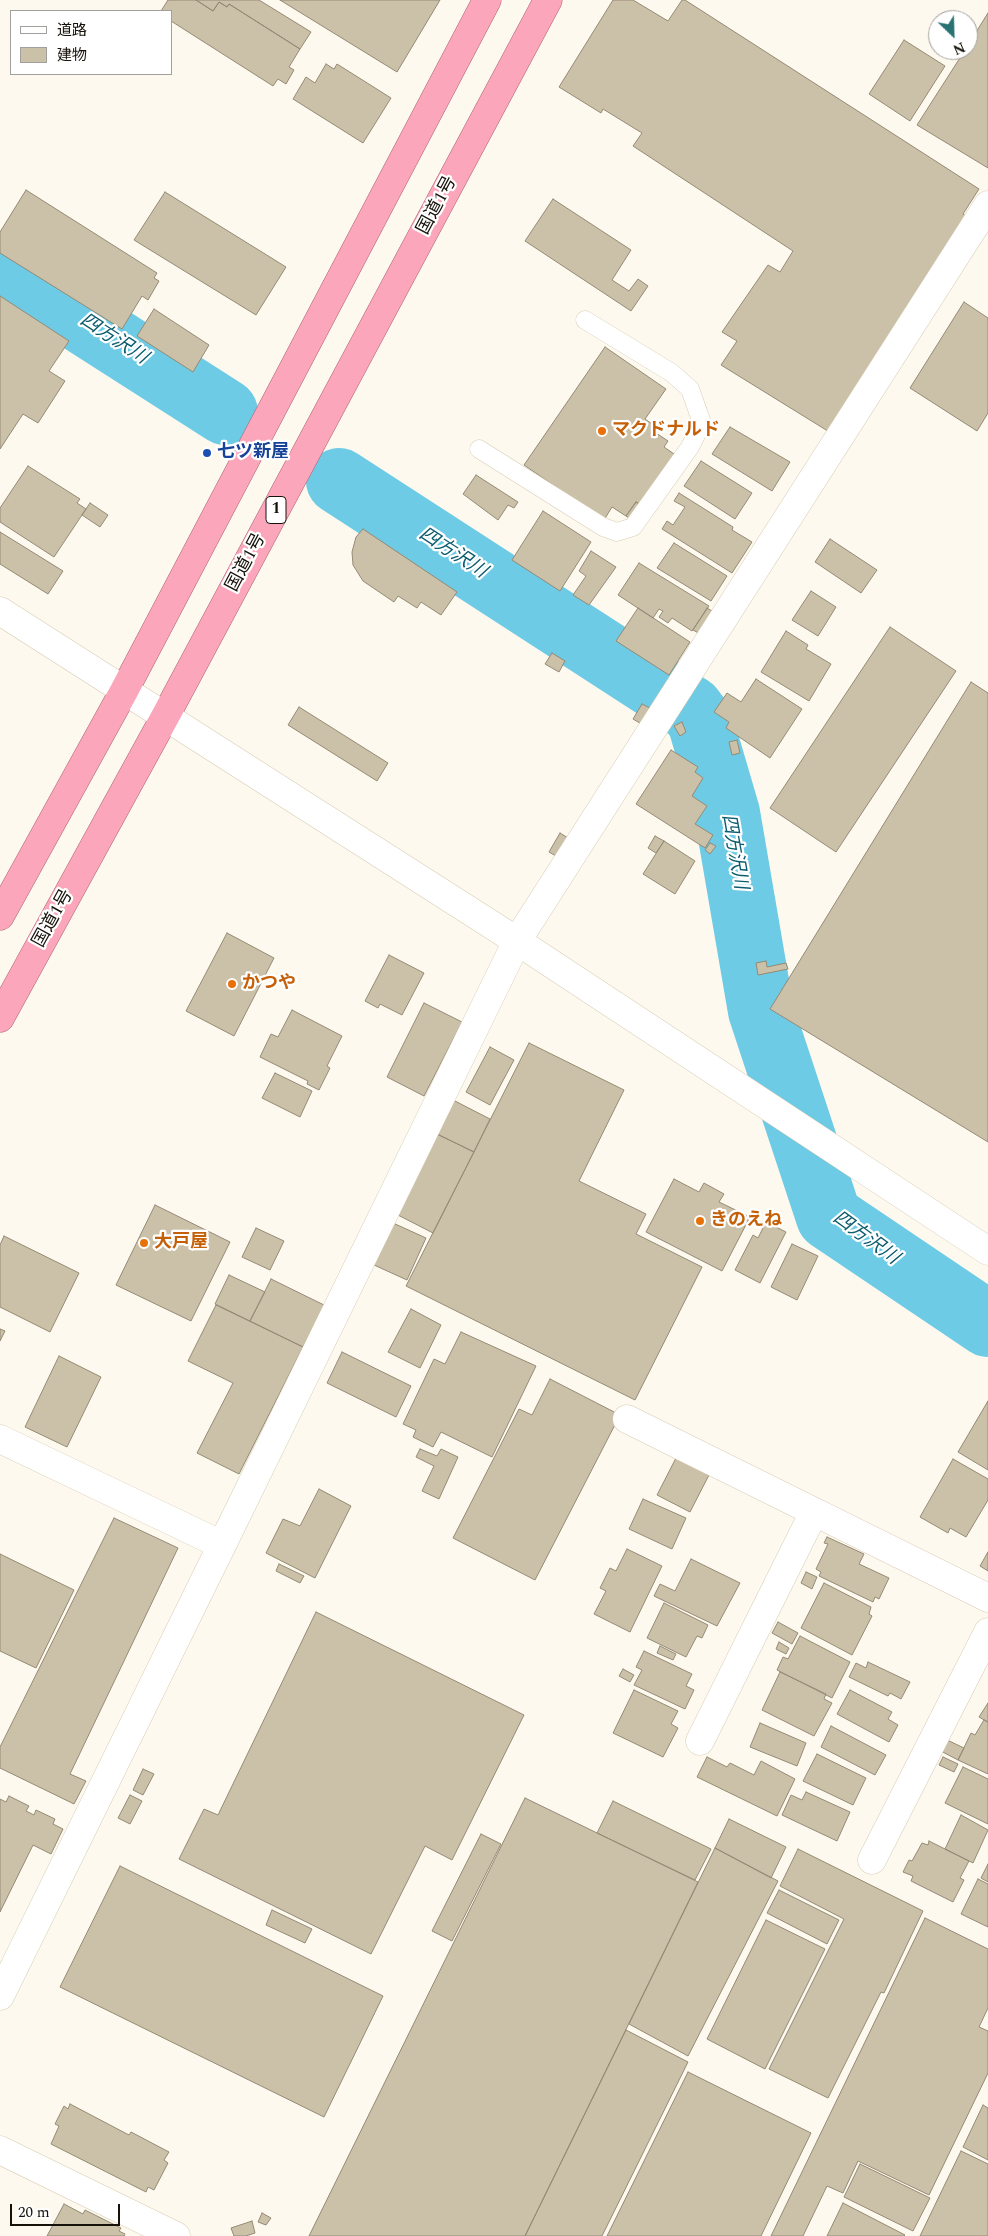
<!DOCTYPE html>
<html>
<head>
<meta charset="utf-8">
<style>
  body { margin:0 }
  #map { position:relative; width:988px; height:2236px; overflow:hidden; background:#fef9ef; font-family:Spectral,"Noto Sans JP",serif }
  canvas { display:block }
  .legend { position:absolute; left:10px; top:10px; width:162px; height:65px; box-sizing:border-box; background:#fff; border:1px solid #a2a09d; margin:0; padding:6px 9px; list-style:none; font-size:15px; color:#16120a }
  .legend li { display:flex; align-items:center; gap:10px; height:25px }
  .legend b { width:25px; border:1px solid #a2a09d }
  .north { position:absolute; left:928px; top:10px; width:50px; height:50px; box-sizing:border-box; background:#fff; border:1px solid #a2a09d; border-radius:50%; rotate:156deg; font-size:14px; font-weight:700; line-height:20px; text-align:center; color:#16120a }
  .north::after { content:''; display:block; margin:auto; width:18px; height:22px; background:#287271; clip-path:polygon(50% 0,100% 100%,50% 72%,0 100%) }
  .scale { position:absolute; left:10px; top:2204px; width:110px; height:22px; box-sizing:border-box; border:2px solid #16120a; border-top:0; padding-left:6px; font-size:15px; line-height:18px; white-space:nowrap; color:#16120a; -webkit-text-stroke:4px #fff; paint-order:stroke }
</style>
</head>
<body>
<div id="map">
<canvas width="988" height="2236"></canvas>
<ul class="legend">
<li><b style="height:6px;background:#fff"></b>道路</li>
<li><b style="height:14px;background:#cbc0a8"></b>建物</li>
</ul>
<div class="north">N</div>
<div class="scale">20 m</div>
</div>
<script>
const context = document.querySelector('canvas').getContext('2d');
context.lineJoin = 'round';
const poly = rows => new Path2D(rows.map(r => 'M' + r).join(''));
function trace(path, color, width, dash) { context.strokeStyle = color; context.lineWidth = width; context.lineCap = dash ? 'butt' : 'round'; context.setLineDash(dash || []); context.stroke(path); }
function paint(path, color) { context.fillStyle = color; context.fill(path, 'evenodd'); }
function label(font, color, halo, rows, align = 'center') {
  context.font = font + ' Spectral,"Noto Sans JP",serif'; context.lineWidth = 4.5; context.setLineDash([]); context.textBaseline = 'middle'; context.strokeStyle = halo; context.fillStyle = color; for (const [text, x, y, turn = 0] of rows) {
    context.save(); context.translate(x, y); context.rotate((+turn || 0) * Math.PI / 180); context.textAlign = isNaN(turn) ? turn : align; if (halo) context.strokeText(text, 0, 0); context.fillText(text, 0, 0); context.restore();
  }
}
trace(poly([
  [0,268,225,412],
  [339,481,691,709,700,721,727,813,761,1011,829,1217,988,1324]
]), '#6dcbe5', 66);
const building = poly([
  [168,0,196,0,213,11,219,2,227,7,229,4,300,49,289,67,294,70,286,84,278,79,273,86,171,21,171,11,161,11,168,0],
  [196,0,259,0,311,32,300,49,229,4,227,7,219,2,213,11,196,0],
  [280,0,440,0,397,72,280,0],
  [613,0,633,0,668,21,682,0,685,0,979,189,963,214,970,219,831,433,721,365,737,341,722,332,768,265,780,272,793,251,633,146,642,133,603,109,601,113,559,87,613,0],
  [988,13,988,168,917,125,965,50,968,50,968,45,988,13],
  [904,40,945,66,910,121,869,94,904,40],
  [326,64,334,69,337,64,391,98,363,143,293,99,306,77,315,83,326,64],
  [26,190,157,273,154,278,159,281,148,300,142,296,122,329,0,253,0,232,26,190],
  [165,192,286,267,256,315,134,240,165,192],
  [553,199,631,250,612,280,629,291,638,279,648,286,631,311,525,241,553,199],
  [0,296,69,341,49,371,65,381,38,423,23,414,0,449,0,296],
  [964,302,988,318,988,413,977,431,910,388,964,302],
  [154,309,209,345,193,372,137,336,154,309],
  [605,347,666,389,645,419,659,429,656,433,668,441,664,447,677,456,643,506,636,502,626,516,612,507,604,520,524,465,605,347],
  [730,427,790,462,772,491,712,454,730,427],
  [701,461,752,493,735,519,684,486,701,461],
  [28,466,80,499,77,503,86,509,54,557,0,522,0,508,28,466],
  [476,475,518,502,514,508,508,505,498,520,463,494,476,475],
  [679,493,733,527,732,530,752,542,732,573,662,529,667,521,673,525,685,507,674,501,679,493],
  [636,502,651,511,641,526,626,516,636,502],
  [90,503,108,515,100,527,82,515,90,503],
  [543,511,591,542,560,591,512,560,543,511],
  [363,529,457,592,441,615,421,602,417,608,398,596,394,602,363,581,353,565,352,552,356,537,363,529],
  [0,532,63,571,48,594,0,564,0,532],
  [830,539,877,570,861,593,815,562,830,539],
  [674,543,727,576,711,601,657,568,674,543],
  [591,551,616,567,589,605,573,595,586,576,579,571,591,551],
  [639,563,709,606,692,631,672,618,668,623,659,617,663,611,659,609,653,618,618,595,639,563],
  [811,591,836,607,818,636,792,620,811,591],
  [638,608,690,642,669,675,616,641,638,608],
  [707,608,717,614,704,636,693,630,707,608],
  [890,627,956,671,836,852,770,808,890,627],
  [786,631,808,645,806,649,831,664,809,701,761,672,786,631],
  [552,653,565,661,559,672,545,664,552,653],
  [756,679,802,709,770,758,726,728,729,722,714,712,727,693,741,702,756,679],
  [971,682,988,693,988,1142,770,1009,971,682],
  [642,704,652,709,643,725,633,719,642,704],
  [299,707,388,763,377,781,288,725,299,707],
  [682,722,686,732,680,736,674,726,682,722],
  [737,740,740,753,732,755,729,742,737,740],
  [671,750,698,767,695,772,703,778,692,796,707,806,695,824,713,835,705,848,636,804,671,750],
  [560,833,568,838,556,856,549,852,560,833],
  [655,836,664,841,656,853,648,848,655,836],
  [664,841,695,861,675,894,643,874,664,841],
  [710,843,716,846,710,854,705,850,710,843],
  [227,933,274,958,234,1036,186,1011,227,933],
  [389,955,424,973,402,1015,380,1004,378,1008,365,1001,389,955],
  [766,961,767,967,786,963,788,969,758,975,756,963,766,961],
  [424,1003,462,1022,424,1096,387,1077,424,1003],
  [292,1010,342,1036,327,1066,330,1068,319,1090,307,1084,308,1081,260,1057,271,1034,278,1037,292,1010],
  [529,1043,624,1090,579,1181,646,1214,636,1234,702,1267,635,1400,406,1286,529,1043],
  [490,1047,514,1060,490,1105,466,1092,490,1047],
  [275,1073,312,1091,300,1117,262,1098,275,1073],
  [453,1100,490,1119,474,1152,437,1134,453,1100],
  [437,1134,474,1152,433,1233,396,1214,437,1134],
  [674,1179,699,1192,704,1183,724,1194,719,1202,750,1217,722,1271,646,1232,674,1179],
  [155,1205,230,1242,191,1321,116,1285,155,1205],
  [766,1222,786,1232,760,1283,735,1270,753,1235,758,1238,766,1222],
  [393,1223,426,1238,407,1280,374,1265,393,1223],
  [256,1228,284,1241,270,1270,242,1257,256,1228],
  [4,1236,79,1273,50,1332,0,1307,0,1245,4,1236],
  [792,1244,818,1256,797,1300,771,1287,792,1244],
  [229,1275,265,1292,250,1321,215,1304,229,1275],
  [271,1279,324,1305,303,1347,250,1321,271,1279],
  [216,1305,303,1347,239,1474,197,1453,233,1383,188,1361,216,1305],
  [411,1309,441,1325,420,1368,388,1352,411,1309],
  [0,1329,5,1331,0,1341,0,1329],
  [461,1332,536,1366,492,1457,441,1432,433,1447,413,1437,416,1430,403,1424,434,1359,445,1364,461,1332],
  [342,1352,411,1386,396,1417,327,1383,342,1352],
  [59,1356,101,1377,67,1447,25,1427,59,1356],
  [550,1379,620,1415,535,1580,453,1538,519,1409,532,1415,550,1379],
  [988,1401,988,1470,958,1452,988,1401],
  [420,1449,437,1456,441,1449,458,1457,439,1499,422,1491,434,1466,416,1457,420,1449],
  [676,1458,709,1475,690,1512,657,1495,676,1458],
  [953,1459,988,1479,988,1500,966,1537,950,1528,948,1533,920,1517,953,1459],
  [319,1489,351,1506,315,1578,266,1553,283,1519,300,1526,319,1489],
  [643,1499,686,1518,672,1549,629,1529,643,1499],
  [114,1518,178,1548,70,1774,86,1781,74,1804,0,1768,0,1747,114,1518],
  [827,1537,864,1554,859,1564,889,1578,879,1599,875,1597,873,1602,819,1576,821,1572,816,1569,828,1544,824,1543,827,1537],
  [627,1549,662,1566,630,1632,594,1614,606,1591,600,1588,610,1568,616,1571,627,1549],
  [988,1552,988,1571,980,1566,988,1552],
  [0,1554,74,1590,36,1668,0,1651,0,1554],
  [691,1559,740,1583,717,1626,654,1596,660,1584,675,1591,691,1559],
  [279,1564,304,1576,300,1583,276,1571,279,1564],
  [806,1572,817,1577,812,1589,801,1583,806,1572],
  [824,1583,871,1607,869,1614,872,1616,852,1655,801,1628,824,1583],
  [664,1603,708,1625,702,1638,697,1636,686,1657,647,1638,664,1603],
  [316,1612,524,1715,452,1860,425,1846,371,1954,179,1859,204,1809,218,1815,316,1612],
  [778,1622,798,1633,792,1644,772,1633,778,1622],
  [800,1636,850,1662,832,1698,777,1670,783,1657,788,1659,800,1636],
  [779,1642,789,1648,786,1654,776,1649,779,1642],
  [660,1646,676,1654,673,1660,657,1653,660,1646],
  [644,1651,692,1674,686,1686,694,1690,685,1709,634,1685,642,1670,636,1667,644,1651],
  [868,1662,910,1682,901,1699,890,1693,888,1696,849,1677,856,1663,866,1668,868,1662],
  [623,1669,634,1675,630,1682,619,1676,623,1669],
  [780,1672,826,1694,824,1699,832,1703,814,1736,762,1710,780,1672],
  [634,1690,678,1711,671,1724,678,1728,663,1757,613,1733,634,1690],
  [850,1690,892,1712,888,1719,898,1725,889,1742,837,1714,850,1690],
  [988,1703,988,1722,979,1717,988,1703],
  [984,1720,988,1722,988,1774,958,1760,971,1733,975,1735,984,1720],
  [760,1723,806,1743,797,1766,750,1747,760,1723],
  [831,1726,886,1755,875,1775,821,1747,831,1726],
  [945,1739,964,1748,958,1760,939,1750,945,1739],
  [817,1754,866,1778,853,1805,803,1781,817,1754],
  [707,1757,727,1767,730,1763,754,1775,761,1761,795,1779,777,1816,697,1777,707,1757],
  [943,1757,958,1764,954,1772,939,1765,943,1757],
  [963,1767,988,1779,988,1824,945,1803,963,1767],
  [143,1769,154,1774,143,1795,133,1790,143,1769],
  [806,1792,850,1812,837,1841,782,1815,791,1795,802,1800,806,1792],
  [130,1795,142,1801,130,1824,118,1818,130,1795],
  [9,1796,29,1806,26,1811,34,1815,36,1810,55,1819,53,1824,63,1829,51,1854,33,1845,0,1912,0,1799,6,1802,9,1796],
  [525,1798,698,1882,525,2236,309,2236,525,1798],
  [613,1801,711,1849,695,1880,597,1833,613,1801],
  [961,1815,988,1830,973,1863,945,1849,961,1815],
  [729,1819,786,1847,771,1878,715,1848,729,1819],
  [481,1834,501,1844,452,1941,432,1931,481,1834],
  [929,1841,969,1861,960,1878,964,1880,953,1902,911,1881,913,1876,903,1872,909,1860,912,1861,922,1843,928,1845,929,1841],
  [715,1848,778,1881,688,2056,629,2024,715,1848],
  [798,1849,923,1911,884,1993,881,1992,828,2098,769,2069,844,1919,780,1886,798,1849],
  [988,1864,988,1882,981,1878,988,1864],
  [120,1866,383,1996,324,2117,60,1987,120,1866],
  [978,1879,988,1884,988,1927,961,1914,978,1879],
  [779,1890,839,1920,827,1944,767,1913,779,1890],
  [272,1910,312,1929,305,1943,266,1925,272,1910],
  [925,1918,988,1949,988,2008,979,2027,988,2031,988,2073,929,2195,858,2161,843,2193,827,2186,803,2236,771,2236,925,1918],
  [766,1920,825,1949,765,2069,707,2039,766,1920],
  [626,2030,688,2062,602,2236,525,2236,626,2030],
  [688,2072,811,2133,761,2236,607,2236,688,2072],
  [70,2104,129,2135,131,2132,169,2152,164,2160,168,2163,154,2190,148,2187,146,2192,51,2144,59,2126,55,2124,64,2106,68,2109,70,2104],
  [983,2105,988,2108,988,2160,963,2147,983,2105],
  [961,2151,988,2164,988,2236,920,2236,961,2151],
  [860,2164,930,2198,913,2231,844,2197,860,2164],
  [843,2203,905,2235,904,2236,827,2236,843,2203],
  [64,2204,83,2214,85,2210,121,2228,119,2231,125,2234,124,2236,47,2236,64,2204],
  [262,2213,271,2218,266,2225,258,2222,262,2213],
  [252,2221,255,2233,246,2236,234,2236,231,2228,252,2221]
]);
paint(building, '#cbc0a8');
trace(building, '#958a74', 1);
const service = poly([
  [479,449,603,527,617,532,633,527,690,447,702,423,690,389,672,373,585,320]
]);
const minor = poly([
  [627,1419,988,1598],
  [0,1439,222,1545],
  [700,1741,814,1512],
  [872,1860,988,1632],
  [0,1996,222,1545,517,941,988,205],
  [0,2150,176,2236]
]);
const tertiary = poly([
  [0,611,517,941,988,1251]
]);
const trunk = poly([
  [0,916,124,691,487,0],
  [0,1018,166,715,548,0]
]);
trace(service, '#d8cdb4', 19);
trace(minor, '#d8cdb4', 29);
trace(tertiary, '#d8cdb4', 29);
trace(trunk, '#ac6372', 29);
trace(service, '#fff', 18);
trace(minor, '#fff', 28);
trace(tertiary, '#fff', 28);
trace(trunk, '#fca6bb', 28);
for (const [x, y, r, color] of [
  [602,431,5,"#e8710a"],
  [207,453,5,"#1a4fb4"],
  [232,984,5,"#e8710a"],
  [700,1221,5,"#e8710a"],
  [144,1243,5,"#e8710a"]
]) { const dot = new Path2D(); dot.arc(x, y, r, 0, 2 * Math.PI); context.fillStyle = color; context.fill(dot); trace(dot, '#fff', 2); }
for (const [x, y, w] of [
  [276,510,20]
]) { const box = new Path2D(); box.roundRect(x - w / 2, y - 13.5, w, 27, 4); context.fillStyle = '#fff'; context.fill(box); trace(box, '#16120a', 1); }
label('bold 16px', '#16120a', null, [
  ["1",276,510]
]);
label('18px', '#16120a', '#fff', [
  ["国道1号",438,206,-62],
  ["国道1号",247,563,-62],
  ["国道1号",54,919,-61]
]);
label('bold 18px', '#c56008', '#fff', [
  ["マクドナルド",612,431],
  ["かつや",242,984],
  ["きのえね",710,1221],
  ["大戸屋",154,1243]
], 'left');
label('bold 18px', '#164399', '#fff', [
  ["七ツ新屋",217,453]
], 'left');
label('italic 19px', '#0b5c6e', '#fff', [
  ["四方沢川",113,340,33],
  ["四方沢川",452,554,33],
  ["四方沢川",733,852,80],
  ["四方沢川",865,1239,36]
]);
</script>
</body>
</html>
